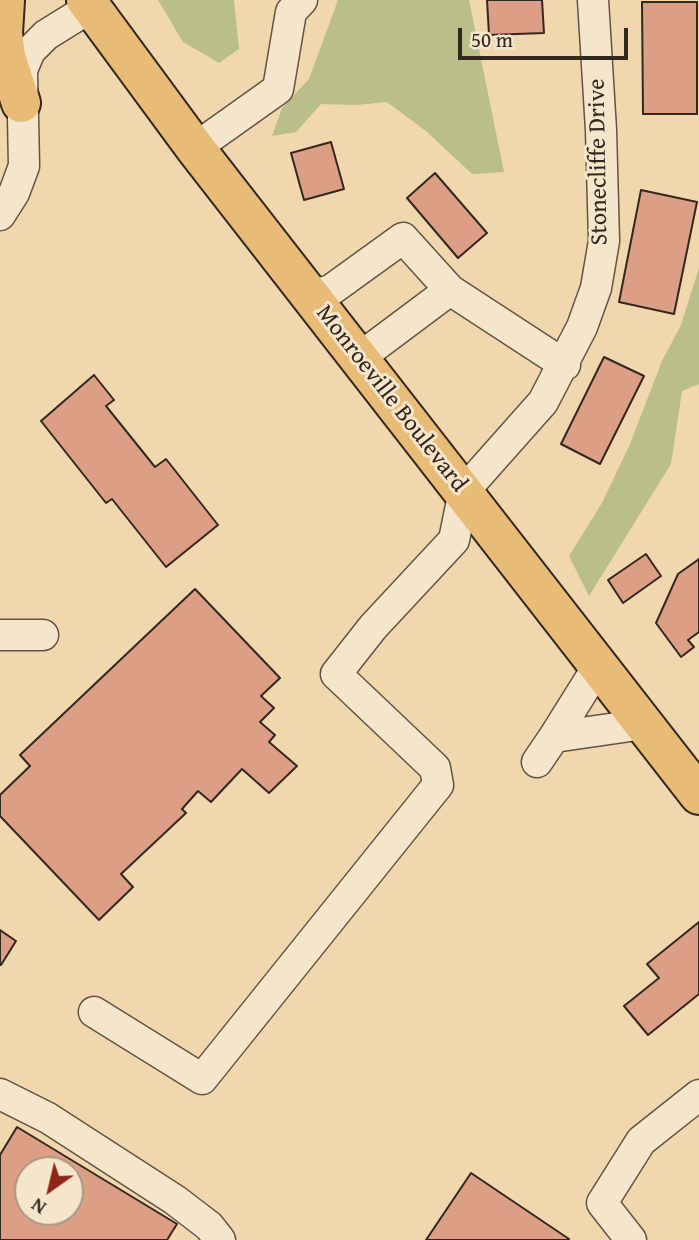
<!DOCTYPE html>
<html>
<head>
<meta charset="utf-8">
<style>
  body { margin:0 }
  #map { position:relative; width:699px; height:1240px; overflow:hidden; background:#f0d7ae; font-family:"Gentium Book Plus",serif }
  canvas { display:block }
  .north { position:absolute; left:14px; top:1156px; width:70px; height:70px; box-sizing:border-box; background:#f5e5ca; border:2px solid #a79986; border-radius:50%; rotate:214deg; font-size:19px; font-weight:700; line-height:28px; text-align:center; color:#332820 }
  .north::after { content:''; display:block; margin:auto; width:24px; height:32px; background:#8f2418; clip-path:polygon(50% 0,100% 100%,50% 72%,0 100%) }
  .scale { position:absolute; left:458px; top:28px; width:170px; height:32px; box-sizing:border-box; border:4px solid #332820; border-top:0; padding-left:9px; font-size:21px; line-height:24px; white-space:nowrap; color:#332820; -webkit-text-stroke:5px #f5e5ca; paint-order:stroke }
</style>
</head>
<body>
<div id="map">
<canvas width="699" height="1240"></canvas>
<div class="north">N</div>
<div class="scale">50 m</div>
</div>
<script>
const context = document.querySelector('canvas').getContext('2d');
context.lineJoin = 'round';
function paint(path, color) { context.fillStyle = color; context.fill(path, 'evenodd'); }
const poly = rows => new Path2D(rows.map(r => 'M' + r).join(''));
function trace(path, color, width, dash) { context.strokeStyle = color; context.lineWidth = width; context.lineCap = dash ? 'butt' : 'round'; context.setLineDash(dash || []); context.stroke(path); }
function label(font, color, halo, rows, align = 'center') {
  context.font = font + ' "Gentium Book Plus",serif'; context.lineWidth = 6; context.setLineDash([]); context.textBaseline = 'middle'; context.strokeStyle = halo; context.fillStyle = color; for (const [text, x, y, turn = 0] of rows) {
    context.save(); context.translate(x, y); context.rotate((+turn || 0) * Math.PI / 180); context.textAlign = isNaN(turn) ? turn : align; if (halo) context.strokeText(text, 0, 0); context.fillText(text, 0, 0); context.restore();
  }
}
paint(poly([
  [158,0,234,0,239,49,219,63,183,42],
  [338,0,469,0,504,172,472,174,426,131,387,102,356,105,321,104,296,132,272,136,282,108,309,79],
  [699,268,699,384,682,391,671,464,589,596,569,556,602,503,630,444,662,361,681,325]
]), '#b9be8a');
const building = poly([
  [487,0,542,0,544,33,489,35,487,0],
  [642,2,697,2,697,114,643,114,642,2],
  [331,142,344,189,304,200,291,153,331,142],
  [435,173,487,233,458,258,407,198,435,173],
  [641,190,697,202,674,314,619,302,641,190],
  [604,357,644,376,600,464,561,444,604,357],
  [94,375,114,400,106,406,155,467,166,459,218,525,166,567,112,499,106,503,41,421,94,375],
  [646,554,661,576,623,603,608,580,646,554],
  [699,559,699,632,688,640,694,647,681,657,656,623,678,574,699,559],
  [195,589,280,678,261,696,274,708,260,722,275,735,269,742,297,766,269,793,242,769,211,802,198,791,182,809,186,813,121,874,133,887,99,920,0,816,0,795,30,766,20,755,195,589],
  [699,922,699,994,648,1035,624,1006,659,978,647,964,699,922],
  [0,930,16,941,1,965,0,965,0,930],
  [17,1127,177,1224,167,1240,0,1240,0,1155,17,1127],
  [28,1170,70,1170,70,1212,28,1212,28,1170],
  [471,1173,569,1239,569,1240,426,1240,471,1173]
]);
paint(building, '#dc9e84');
trace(building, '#332820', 2);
const minor = poly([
  [195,148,278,89,291,12,302,0],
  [0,215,14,193,24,166,22,70,30,51,46,35,91,7],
  [310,296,331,290,403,238,450,290],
  [359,358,450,290,565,365],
  [0,635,43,635],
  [599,665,554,737,644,724],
  [537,762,554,737],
  [94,1012,202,1079,438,785,435,768,336,674,373,627,454,540,464,491,543,402,582,327,596,288,604,241,601,130,593,0],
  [0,1094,48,1118,175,1200,209,1226,220,1240],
  [631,1240,602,1203,641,1141,699,1095]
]);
const major = poly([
  [5,0,3,33,6,57,21,103],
  [86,0,195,148,699,795]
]);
trace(minor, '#625444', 33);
trace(major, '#332820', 42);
trace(minor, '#f5e5ca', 30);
trace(major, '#e8bc77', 38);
label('24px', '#332820', '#f5e5ca', [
  ["Stonecliffe Drive",599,162,-91],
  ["Monroeville Boulevard",391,399,52]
]);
</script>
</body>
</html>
